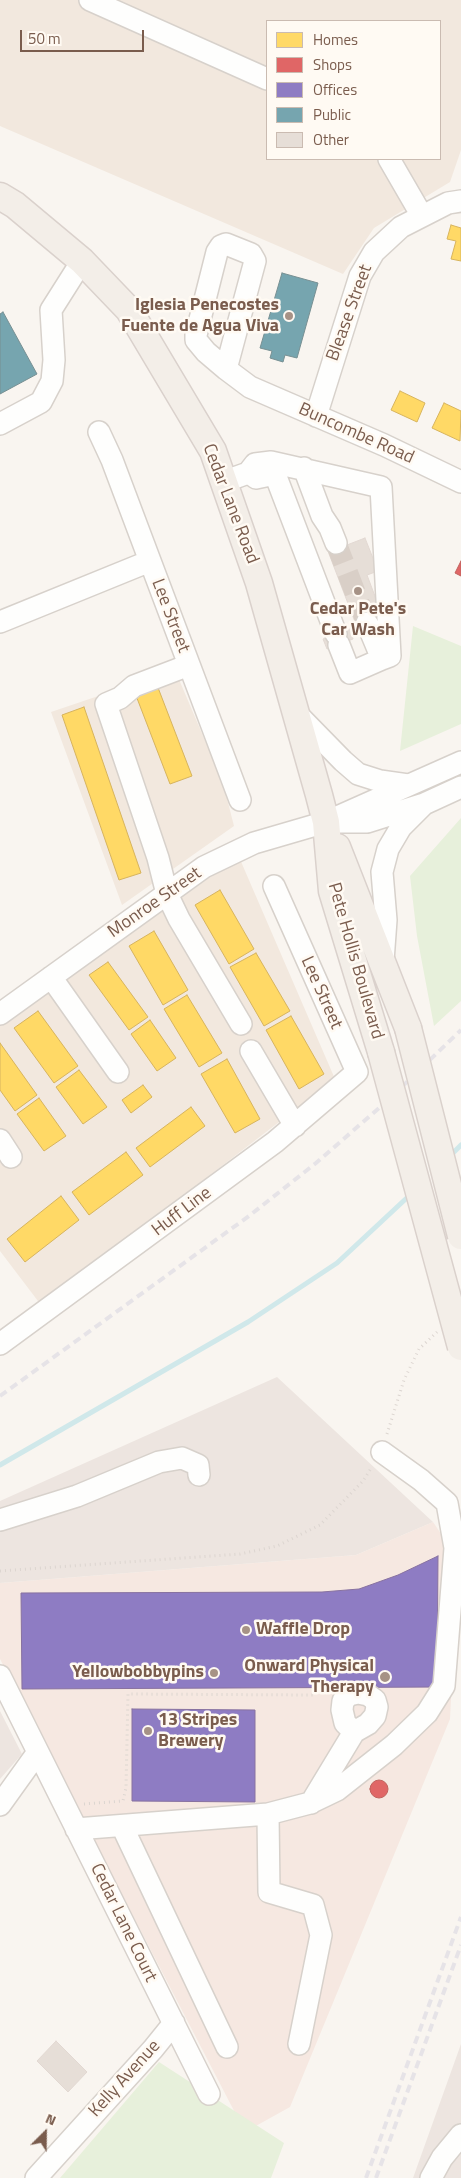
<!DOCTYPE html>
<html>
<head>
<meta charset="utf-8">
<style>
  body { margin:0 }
  #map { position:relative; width:461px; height:2178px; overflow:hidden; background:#f9f5f0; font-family:"Titillium Web",sans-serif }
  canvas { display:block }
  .legend { position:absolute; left:266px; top:20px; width:175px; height:140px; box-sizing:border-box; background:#fffaf3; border:1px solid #cabbb1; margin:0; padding:6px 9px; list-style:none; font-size:15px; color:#7a5c4d }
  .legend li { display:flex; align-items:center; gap:10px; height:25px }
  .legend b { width:25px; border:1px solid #cabbb1 }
  .north { position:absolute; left:20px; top:2108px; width:50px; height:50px; -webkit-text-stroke:4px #fffaf3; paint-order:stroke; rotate:23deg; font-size:14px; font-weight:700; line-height:20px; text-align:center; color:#7a5c4d }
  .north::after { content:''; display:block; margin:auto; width:18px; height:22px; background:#7a5c4d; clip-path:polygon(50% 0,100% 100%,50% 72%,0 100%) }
  .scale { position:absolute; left:20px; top:30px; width:124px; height:22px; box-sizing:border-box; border:2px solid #7a5c4d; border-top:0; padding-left:6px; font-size:15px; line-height:18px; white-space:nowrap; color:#7a5c4d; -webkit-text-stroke:4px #fffaf3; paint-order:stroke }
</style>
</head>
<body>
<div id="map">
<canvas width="461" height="2178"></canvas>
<ul class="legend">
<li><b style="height:14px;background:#ffd966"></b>Homes</li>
<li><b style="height:14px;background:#e06666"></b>Shops</li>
<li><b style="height:14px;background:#8e7cc3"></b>Offices</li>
<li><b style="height:14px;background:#76a5af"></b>Public</li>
<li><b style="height:14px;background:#e6ded7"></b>Other</li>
</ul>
<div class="north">N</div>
<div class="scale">50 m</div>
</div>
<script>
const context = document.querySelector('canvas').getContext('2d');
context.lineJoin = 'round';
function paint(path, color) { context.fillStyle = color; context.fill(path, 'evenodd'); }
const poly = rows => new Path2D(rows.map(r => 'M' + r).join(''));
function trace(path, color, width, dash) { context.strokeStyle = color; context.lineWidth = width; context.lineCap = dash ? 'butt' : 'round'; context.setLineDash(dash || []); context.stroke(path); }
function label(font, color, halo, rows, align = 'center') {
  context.font = font + ' "Titillium Web",sans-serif'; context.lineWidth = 5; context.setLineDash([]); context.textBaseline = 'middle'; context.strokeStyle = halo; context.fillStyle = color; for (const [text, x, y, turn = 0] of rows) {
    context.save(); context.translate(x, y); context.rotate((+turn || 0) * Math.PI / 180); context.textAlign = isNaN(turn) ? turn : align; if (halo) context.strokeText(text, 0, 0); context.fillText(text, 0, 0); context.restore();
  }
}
paint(poly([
  [0,0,461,0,461,150,450,182,374,228,343,274,0,126],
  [267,21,440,21,440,159,267,159],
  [175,670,223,783,234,826,122,905,51,712],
  [239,857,335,1079,41,1305,0,1251,0,1024]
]), '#f2e8de');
paint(poly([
  [433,1522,458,1559,450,1719,290,2107,245,2132,0,1659,0,1583,356,1555]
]), '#f6e8e1');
paint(poly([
  [277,1377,433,1522,356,1555,0,1583,0,1501],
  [0,1711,22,1754,0,1779],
  [461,2044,461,2178,413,2178]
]), '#ede5e0');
paint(poly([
  [413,626,461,646,461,724,400,751],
  [461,818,461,1001,434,1026,417,936,410,876],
  [159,2062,284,2143,271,2178,60,2178]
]), '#e7f0db');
const homes = poly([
  [451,225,461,228,461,261,451,259,456,241,447,239,451,225],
  [400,391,425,403,417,422,391,410,400,391],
  [444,403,461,411,460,441,432,428,444,403],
  [157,685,192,776,170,784,135,693,157,685],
  [84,707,141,873,119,880,62,715,84,707],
  [220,890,254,949,229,964,195,905,220,890],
  [154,931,188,990,163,1005,129,946,154,931],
  [256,953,290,1011,264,1026,230,967,256,953],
  [108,962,148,1017,129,1030,89,975,108,962],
  [187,995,222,1053,199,1067,164,1009,187,995],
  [38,1011,78,1066,54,1083,14,1028,38,1011],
  [291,1016,324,1074,299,1089,266,1030,291,1016],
  [150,1020,176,1058,157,1071,131,1034,150,1020],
  [0,1043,37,1095,15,1111,0,1090,0,1043],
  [227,1059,260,1119,235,1133,201,1074,227,1059],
  [79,1070,107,1107,83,1124,56,1087,79,1070],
  [143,1085,152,1097,131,1113,122,1100,143,1085],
  [39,1098,66,1136,44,1151,17,1114,39,1098],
  [191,1107,205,1126,150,1167,136,1148,191,1107],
  [126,1152,143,1175,89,1215,72,1192,126,1152],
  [61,1196,79,1220,25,1262,7,1239,61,1196]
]);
paint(homes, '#ffd966');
trace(homes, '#d7b45e', 1);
const shops = poly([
  [461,561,461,576,455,573,461,561],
  '370 1789a9 9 0 1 1 18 0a9 9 0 1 1-18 0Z'
]);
paint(shops, '#e06666');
trace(shops, '#c1635e', 1);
const offices = poly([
  [438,1556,437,1687,22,1689,21,1593,322,1592,359,1589,398,1575,438,1556],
  [132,1709,255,1710,255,1802,132,1801,132,1709]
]);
paint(offices, '#8e7cc3');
trace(offices, '#8872a0', 1);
const public = poly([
  [282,273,318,283,297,358,285,355,283,362,270,358,272,351,260,348,282,273],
  [3,312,37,374,0,394,0,314,3,312]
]);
paint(public, '#76a5af');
trace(public, '#778f92', 1);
trace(poly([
  [449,1157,461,1145],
  [0,1465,248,1322,337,1263,411,1194]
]), '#d0e8ea', 5);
const building = poly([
  [365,538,378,571,367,575,379,607,372,610,376,620,357,627,326,546,345,540,347,545,365,538],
  [350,629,353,639,327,649,323,639,350,629],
  [56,2041,87,2072,68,2092,37,2061,56,2041]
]);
paint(building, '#e6ded7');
trace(building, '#e2d8d2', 1);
trace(poly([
  [336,543,367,623]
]), '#d9cfc7', 21, [21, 11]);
const minor = poly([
  [90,0,267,79],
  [389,159,422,216],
  [226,369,255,261,251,254,226,244,221,246,217,252,196,335,196,340,206,352,226,369,250,387,384,445,461,482],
  [316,416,360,276,374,252,401,227,448,203,461,201],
  [0,424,41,402,52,381,54,360,51,310,82,261],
  [99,432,112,460,240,800],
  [304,468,322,516,330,528,336,543],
  [251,474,256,478,275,474,336,634],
  [223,482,248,473,255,464,271,462,381,487,390,656,382,659],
  [0,622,150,561],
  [339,645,350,673,382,659,367,623],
  [189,665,134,686,120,698,106,704,158,858,167,894,179,919,241,1024],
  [296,713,343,761,358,774,380,781,408,785],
  [331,822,367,822,424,804,461,787],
  [383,961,386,920,382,872,388,849,401,827,424,804],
  [51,977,118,1072],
  [0,1014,204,867,254,843,326,822,461,762],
  [251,1051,295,1126],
  [0,1140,11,1157],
  [0,1344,275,1142,357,1072,274,886],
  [0,1520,77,1496,159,1462,182,1458,198,1465,199,1475],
  [0,1676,209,2094],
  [311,1803,354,1732,368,1724,375,1716,377,1707,375,1700,368,1695,358,1693,349,1695,343,1701,342,1710,345,1723,354,1732],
  [0,1805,38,1752],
  [268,1814,269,1892,313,1905,321,1935,299,2044],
  [122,1826,227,2047],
  [76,1829,268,1814,310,1803,337,1790,394,1745,427,1713,444,1686,455,1548,447,1503,421,1480,382,1452],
  [36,2178,153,2049,174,2023],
  [431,2178,442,2158,461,2135]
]);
const major = poly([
  [0,196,15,205,82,261,129,310,213,451,259,583,319,795,326,822,332,891,381,1052],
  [337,847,408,1028]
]);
trace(minor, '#d7d1cb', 24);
trace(major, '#dad1cc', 29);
trace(poly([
  [387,1434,404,1380,419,1349,437,1332],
  [0,1571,240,1554,277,1546,320,1525,363,1481,372,1467],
  [84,1804,123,1801,126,1788,128,1694,313,1695]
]), '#dcd5d0', 3, [1, 4]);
trace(minor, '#fefefd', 21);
trace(major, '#f3eee8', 26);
trace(poly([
  [0,1396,249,1216,316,1163,386,1102,461,1030],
  [366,2178,461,1917],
  [376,2178,461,1945]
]), '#e6e3e7', 4, [8, 5]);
const majorBridge = poly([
  [408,1028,461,1236],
  [381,1052,461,1347]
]);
trace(majorBridge, '#dad1cc', 29, []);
trace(majorBridge, '#f3eee8', 26);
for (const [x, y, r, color] of [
  [289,316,5,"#a69286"],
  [358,591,5,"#a69286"],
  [246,1630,5,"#a69286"],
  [214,1673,5,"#a69286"],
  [385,1677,6,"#a69286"],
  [148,1731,5,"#a69286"]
]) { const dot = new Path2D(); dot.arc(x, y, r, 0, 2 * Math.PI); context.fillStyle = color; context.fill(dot); trace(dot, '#fffaf3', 2); }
label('bold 18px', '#7a5c4d', '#fffaf3', [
  ["Iglesia Penecostes",279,306],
  ["Fuente de Agua Viva",279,327],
  ["Cedar Pete's",358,610,"center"],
  ["Car Wash",358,631,"center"],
  ["Waffle Drop",256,1630,"left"],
  ["Onward Physical",374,1667],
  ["Therapy",374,1688],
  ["Yellowbobbypins",204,1673],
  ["13 Stripes",158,1721,"left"],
  ["Brewery",158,1742,"left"]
], 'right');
label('18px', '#7a5c4d', '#fffaf3', [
  ["Blease Street",350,313,-70],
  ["Buncombe Road",356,434,24],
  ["Cedar Lane Road",230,504,69],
  ["Lee Street",170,616,69],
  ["Monroe Street",155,903,-35],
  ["Pete Hollis Boulevard",355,961,74],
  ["Lee Street",321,993,66],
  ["Huff Line",182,1212,-37],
  ["Cedar Lane Court",123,1923,64],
  ["Kelly Avenue",125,2079,-48]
]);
</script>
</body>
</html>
